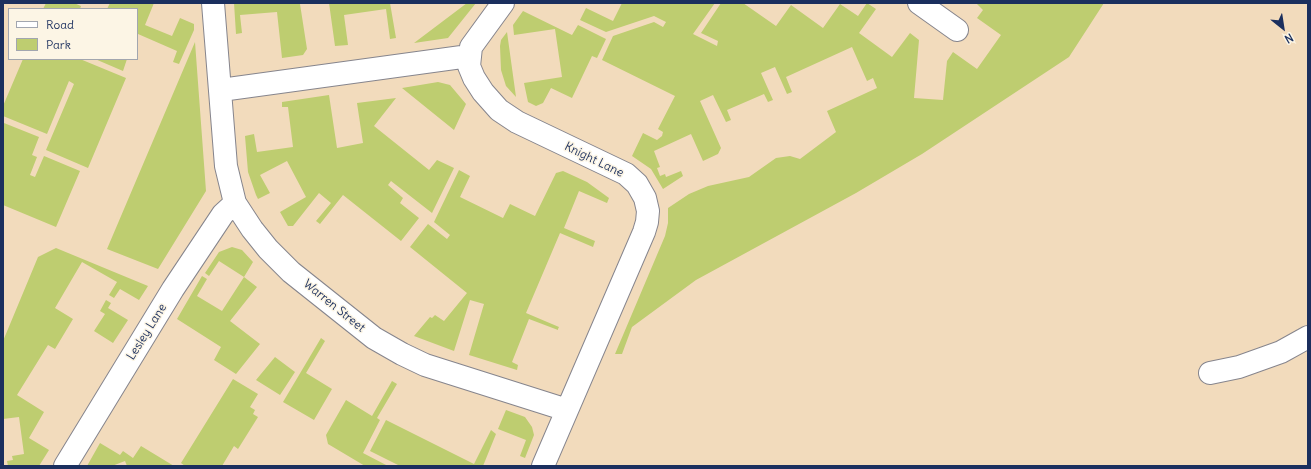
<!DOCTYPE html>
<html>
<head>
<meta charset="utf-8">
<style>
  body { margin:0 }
  #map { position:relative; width:1311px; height:469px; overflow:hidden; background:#f2dbbc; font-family:Delius,sans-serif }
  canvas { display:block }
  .frame { position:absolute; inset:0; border:4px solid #1b2f5e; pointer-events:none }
  .legend { position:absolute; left:8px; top:8px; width:130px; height:52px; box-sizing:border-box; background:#fcf5e5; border:1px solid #a2a6af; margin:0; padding:5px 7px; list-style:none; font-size:12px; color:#1b2f5e }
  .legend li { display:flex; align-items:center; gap:8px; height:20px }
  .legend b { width:20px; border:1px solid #a2a6af }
  .north { position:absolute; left:1263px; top:8px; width:40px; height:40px; -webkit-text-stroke:3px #fcf5e5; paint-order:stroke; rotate:150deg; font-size:11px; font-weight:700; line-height:16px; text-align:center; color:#1b2f5e }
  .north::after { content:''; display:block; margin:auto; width:14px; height:18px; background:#1b2f5e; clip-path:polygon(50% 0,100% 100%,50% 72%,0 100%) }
</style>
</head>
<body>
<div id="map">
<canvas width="1311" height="469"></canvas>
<div class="frame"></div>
<ul class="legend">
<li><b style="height:5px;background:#fff"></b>Road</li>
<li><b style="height:11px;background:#becd70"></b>Park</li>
</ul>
<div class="north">N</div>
</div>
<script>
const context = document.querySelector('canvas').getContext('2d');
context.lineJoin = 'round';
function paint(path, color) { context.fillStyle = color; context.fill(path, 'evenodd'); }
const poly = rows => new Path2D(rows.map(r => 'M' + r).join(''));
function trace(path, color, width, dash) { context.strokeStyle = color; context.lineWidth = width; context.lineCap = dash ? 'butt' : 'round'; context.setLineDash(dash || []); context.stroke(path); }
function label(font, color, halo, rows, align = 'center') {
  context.font = font + ' Delius,sans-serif'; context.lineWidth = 3; context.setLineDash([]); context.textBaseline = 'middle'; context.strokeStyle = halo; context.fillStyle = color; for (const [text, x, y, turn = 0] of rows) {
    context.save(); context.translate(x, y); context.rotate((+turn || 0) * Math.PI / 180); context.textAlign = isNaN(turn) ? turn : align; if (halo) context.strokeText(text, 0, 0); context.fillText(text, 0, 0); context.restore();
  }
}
paint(poly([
  [46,3,74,3,81,6,80,9,43,9],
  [110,3,154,3,145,25,172,36,180,18,194,24,194,30,179,64,173,62,177,51,138,34,137,36,137,9,107,9],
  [234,3,305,3,300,4,307,49,303,55,282,58,277,12,240,15,242,33,236,34],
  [329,3,390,3,396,38,390,39,386,9,344,15,348,45,335,46],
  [467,3,476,3,448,38,414,43],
  [622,3,715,3,693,34,717,46,718,41,701,33,721,3,743,3,776,26,791,5,823,28,840,4,858,16,867,3,876,9,859,33,892,57,910,33,919,40,914,98,943,100,947,61,953,52,977,69,1001,35,977,18,983,10,976,3,1104,3,1069,57,922,154,856,193,696,280,632,327,622,354,615,354,665,236,668,223,668,208,689,194,708,186,749,177,776,158,790,156,800,159,836,132,827,111,877,88,873,78,867,81,852,47,786,77,792,92,787,94,775,67,761,73,773,100,768,102,764,94,727,110,731,120,726,122,713,95,700,101,721,148,718,154,703,161,691,134,654,151,660,167,657,168,660,176,665,174,666,177,681,171,683,176,663,189,651,169,632,156,643,133,657,140,662,136,663,132,658,129,675,96,602,60,613,36,654,22,663,27,666,22,654,16,606,32,580,20,586,8,613,21],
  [523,11,572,35,578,25,606,39,597,58,592,56,572,98,551,88,543,103,536,106,528,102,524,83,562,77,555,29,514,35,513,25],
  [507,32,516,97,506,86,501,70,500,46,501,40],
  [195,42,206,191,158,269,107,249],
  [23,59,80,59,126,78,88,168,46,150,74,84,69,81,47,134,3,116,3,106],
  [95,59,127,59,123,71],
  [438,82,450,85,466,104,454,130,402,88],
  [329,95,337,148,363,143,357,103,396,98,374,126,429,170,437,160,454,168,432,213,391,181,388,185,403,198,400,203,419,218,401,241,343,195,320,224,316,221,331,203,319,193,293,226,288,226,280,212,306,197,287,161,260,175,270,193,258,199,256,195,248,172,245,136,254,134,257,152,293,147,288,107,282,107,282,102],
  [4,123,39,137,32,155,37,157,30,175,35,177,44,156,80,171,56,227,3,205],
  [459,170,470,176,460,197,503,218,510,204,535,216,556,173,563,171,587,182,609,198,607,203,579,191,564,228,595,241,593,247,560,233,526,313,559,327,558,329,558,330,529,319,512,362,518,365,517,370,469,355,484,304,470,300,454,351,414,336,430,317,432,318,435,315,444,321,467,293,410,247,428,224,447,239,450,235,434,222],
  [232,247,242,250,253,262,244,277,257,287,230,321,260,344,236,374,214,360,221,347,177,319,202,276,207,279,197,296,222,311,244,277,219,261,209,276,205,273,219,252],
  [56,248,148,286,139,300,120,289,114,298,109,295,117,282,82,262,55,308,73,319,55,349,48,345,17,395,44,412,29,438,49,450,39,466,8,466,7,461,13,460,12,456,24,454,19,417,3,419,3,341,38,257],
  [106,300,111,303,108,308,128,320,113,343,94,331,105,314,100,311],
  [321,338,325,341,306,373,332,389,314,420,283,402],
  [275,357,295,372,280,395,256,380],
  [233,379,258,394,250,407,255,410,253,414,258,417,238,449,234,446,222,466,185,466,181,463],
  [392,381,397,384,377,418,380,420,363,453,388,466,365,466,328,444,326,435,346,400,372,416],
  [506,410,525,417,532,427,534,435,525,458,520,456,526,440,498,429],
  [386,420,474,464,491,430,496,434,483,466,400,466,370,451],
  [100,443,120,455,123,451,133,458,141,446,174,466,127,466,125,461,112,466,87,466]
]), '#becd70');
const minor = poly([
  [213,3,226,166,235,203,252,229,268,249,291,272,374,338,402,354,425,365,567,410],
  [503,3,471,47,469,66,474,78,483,92,499,110,517,122,626,174,637,184,645,198,648,211,647,222,644,232,543,466],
  [919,3,957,30],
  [221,90,469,56],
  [1210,373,1239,367,1281,352,1308,337],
  [65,466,173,289,223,214,235,203]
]);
trace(minor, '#86858d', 24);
trace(minor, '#fff', 22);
label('12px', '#1b2f5e', '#fcf5e5', [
  ["Knight Lane",594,160,26],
  ["Warren Street",334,306,39],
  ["Lesley Lane",147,332,-58]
]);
</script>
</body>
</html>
